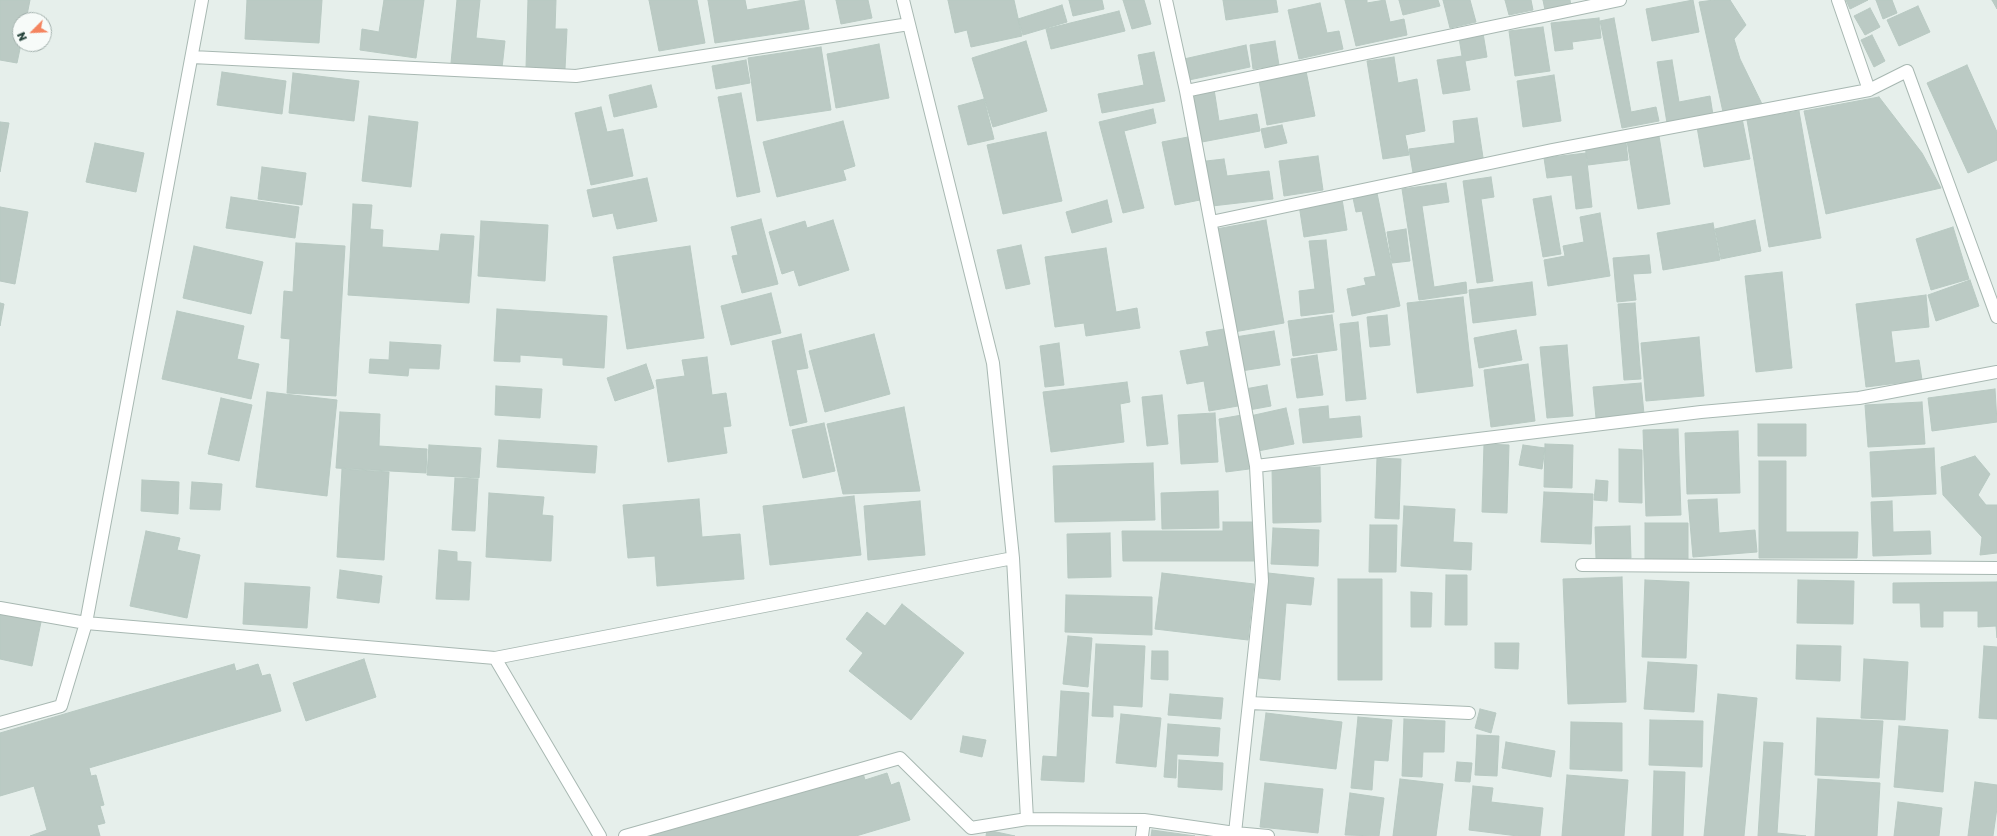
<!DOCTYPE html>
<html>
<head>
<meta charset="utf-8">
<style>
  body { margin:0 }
  #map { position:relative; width:1997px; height:836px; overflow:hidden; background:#e6efeb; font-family:"Golos Text",sans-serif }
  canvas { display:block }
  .north { position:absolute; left:12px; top:12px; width:40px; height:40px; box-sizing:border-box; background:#f7fbf9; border:1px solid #a3b1ad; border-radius:50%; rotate:246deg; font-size:11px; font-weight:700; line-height:16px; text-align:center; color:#24423a }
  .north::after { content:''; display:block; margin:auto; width:14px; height:18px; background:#f4845f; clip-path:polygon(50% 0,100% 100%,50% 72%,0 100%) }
</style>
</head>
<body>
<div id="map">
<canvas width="1997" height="836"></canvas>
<div class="north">N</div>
</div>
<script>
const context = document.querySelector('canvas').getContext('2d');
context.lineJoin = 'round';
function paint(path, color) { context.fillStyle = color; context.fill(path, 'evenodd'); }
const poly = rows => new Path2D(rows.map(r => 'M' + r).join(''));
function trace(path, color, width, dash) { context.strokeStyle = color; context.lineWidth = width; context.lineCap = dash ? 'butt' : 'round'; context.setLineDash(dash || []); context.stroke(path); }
const building = poly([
  [0,0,30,0,26,20,20,20,21,44,17,63,0,60,0,0],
  [247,0,322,0,319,43,245,39,247,0],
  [384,0,424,0,416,58,360,50,362,29,379,32,384,0],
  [457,0,480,0,476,38,505,41,502,68,451,63,457,0],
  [528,0,556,0,555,29,567,29,565,69,526,68,528,0],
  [649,0,697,0,705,43,659,51,649,0],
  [708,0,745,0,747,10,804,0,809,29,715,43,708,0],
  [836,0,868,0,872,18,841,24,836,0],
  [948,0,1014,0,1022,36,971,47,967,30,955,33,948,0],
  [1069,0,1102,0,1104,9,1073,16,1069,0],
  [1123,0,1144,0,1151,24,1132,29,1123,0],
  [1223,0,1276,0,1278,12,1226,20,1223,0],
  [1345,0,1367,0,1367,3,1385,0,1390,22,1404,19,1407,35,1356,46,1345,0],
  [1399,0,1438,0,1440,6,1403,15,1399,0],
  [1443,0,1470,0,1476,22,1450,28,1443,0],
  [1505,0,1531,0,1533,10,1509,15,1505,0],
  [1543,0,1570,0,1571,6,1545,10,1543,0],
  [1693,0,1699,32,1652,41,1646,9,1693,0],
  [1714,0,1730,0,1746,25,1734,39,1740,59,1762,104,1723,112,1699,2,1714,0],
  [1846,0,1868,0,1850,9,1846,0],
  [1876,0,1892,0,1897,13,1883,19,1876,0],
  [1992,0,1997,0,1997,9,1992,0],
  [1320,3,1327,33,1339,31,1343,49,1299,59,1288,10,1320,3],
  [1062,5,1067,22,1023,35,1018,19,1062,5],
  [1918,6,1930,32,1899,46,1887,20,1918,6],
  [1870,8,1880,27,1865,35,1854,16,1870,8],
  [1119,11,1125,31,1051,49,1046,29,1119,11],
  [1599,18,1601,38,1572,42,1573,49,1555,51,1551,23,1599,18],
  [1614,18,1631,112,1656,107,1659,121,1622,128,1600,21,1614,18],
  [1543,27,1550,71,1515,76,1509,31,1543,27],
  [1483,33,1487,57,1465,61,1470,90,1443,94,1437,60,1462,56,1459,38,1483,33],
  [1872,35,1885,61,1874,67,1861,40,1872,35],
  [1026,41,1047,111,993,127,972,58,1026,41],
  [1275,41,1279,65,1253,69,1250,45,1275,41],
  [879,44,889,98,836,108,827,54,879,44],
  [1246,45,1250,67,1189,80,1184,59,1246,45],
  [821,47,831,110,757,121,748,58,821,47],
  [1154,52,1165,101,1102,113,1098,94,1144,85,1138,55,1154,52],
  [1394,57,1398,83,1417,79,1425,131,1405,135,1409,155,1383,159,1367,61,1394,57],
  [746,60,750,83,716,89,712,66,746,60],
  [1672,60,1679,102,1710,96,1713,115,1667,123,1657,62,1672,60],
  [1967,65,1997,132,1997,160,1968,173,1927,83,1967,65],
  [1306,71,1315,116,1267,125,1259,81,1306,71],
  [222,72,286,81,282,114,217,105,222,72],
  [293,73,359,81,354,121,289,113,293,73],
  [1554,75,1561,121,1523,127,1517,81,1554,75],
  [651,85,657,107,614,117,609,95,651,85],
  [1214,89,1219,121,1257,114,1260,131,1202,142,1192,93,1214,89],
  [741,93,760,192,737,197,718,97,741,93],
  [1879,97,1922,153,1941,188,1826,214,1804,111,1879,97],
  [984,99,994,139,968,145,958,106,984,99],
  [601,107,607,132,623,129,633,176,591,185,575,113,601,107],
  [1153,109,1156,123,1124,131,1144,208,1123,213,1099,122,1153,109],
  [1799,111,1821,238,1769,247,1747,120,1799,111],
  [369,116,418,122,411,187,362,181,369,116],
  [1477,118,1484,164,1413,173,1409,149,1455,143,1453,121,1477,118],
  [1742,118,1750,159,1704,167,1697,127,1742,118],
  [843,121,855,166,843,170,846,180,777,197,763,142,843,121],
  [0,122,9,123,0,172,0,122],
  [1282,125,1287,143,1265,148,1261,129,1282,125],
  [1046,132,1062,201,1003,214,987,145,1046,132],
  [1659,136,1670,204,1638,209,1627,141,1659,136],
  [1188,137,1200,200,1175,205,1162,142,1188,137],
  [1626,142,1628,160,1588,165,1585,146,1626,142],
  [95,143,144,153,136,192,86,182,95,143],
  [1586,153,1592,207,1576,209,1572,175,1547,178,1544,158,1586,153],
  [1318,156,1323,190,1284,196,1279,161,1318,156],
  [1224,159,1227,176,1269,171,1273,199,1212,206,1206,161,1224,159],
  [262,167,306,173,302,205,258,199,262,167],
  [1491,177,1494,197,1481,199,1493,281,1477,283,1463,181,1491,177],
  [647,178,657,221,617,229,613,213,593,217,587,190,647,178],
  [1446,183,1449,202,1422,206,1434,287,1466,282,1467,293,1419,300,1402,189,1446,183],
  [1377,193,1400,306,1352,316,1347,289,1366,285,1364,278,1376,276,1362,211,1356,212,1353,198,1377,193],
  [1551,196,1561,254,1543,257,1533,199,1551,196],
  [231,197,299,207,295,238,226,228,231,197],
  [1342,199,1347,230,1304,237,1299,205,1342,199],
  [1107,200,1112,222,1072,233,1066,212,1107,200],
  [353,204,372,205,370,229,383,230,382,247,439,251,441,234,474,236,469,303,348,295,353,204],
  [0,207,28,212,15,284,0,281,0,207],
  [1600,213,1610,276,1548,286,1544,260,1565,256,1563,246,1584,242,1580,217,1600,213],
  [761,219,778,284,742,293,732,256,738,255,731,227,761,219],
  [833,220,849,270,799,286,794,270,782,274,769,232,805,221,807,228,833,220],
  [1266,220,1284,323,1234,332,1216,229,1266,220],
  [1755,220,1761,251,1721,259,1715,229,1755,220],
  [481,221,548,225,545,281,478,276,481,221],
  [1713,223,1720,260,1663,270,1657,233,1713,223],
  [1953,227,1969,279,1931,290,1916,239,1953,227],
  [1406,229,1410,261,1392,263,1387,232,1406,229],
  [1326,240,1334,312,1301,316,1299,291,1315,289,1309,241,1326,240],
  [296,243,345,246,336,396,287,393,290,339,281,338,284,291,293,292,296,243],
  [1021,245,1030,284,1006,289,997,250,1021,245],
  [194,246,263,262,251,314,183,298,194,246],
  [690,246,704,338,627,349,613,257,690,246],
  [1106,248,1116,312,1137,308,1140,328,1086,336,1084,323,1055,327,1045,257,1106,248],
  [1649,255,1651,273,1633,274,1636,300,1617,302,1613,258,1649,255],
  [1782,272,1792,368,1756,372,1745,276,1782,272],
  [1970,280,1979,306,1936,321,1928,295,1970,280],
  [1532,282,1536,315,1473,323,1469,290,1532,282],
  [771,293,781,333,731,345,721,306,771,293],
  [1926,295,1929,327,1891,331,1895,363,1919,360,1922,380,1866,387,1856,304,1926,295],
  [1463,297,1473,386,1417,393,1407,303,1463,297],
  [0,303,4,304,0,326,0,303],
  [1635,303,1641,379,1624,380,1618,304,1635,303],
  [497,309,607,316,604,368,563,365,563,358,520,355,520,362,494,361,497,309],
  [177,311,244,326,237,359,259,364,251,399,162,379,177,311],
  [1332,315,1337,350,1293,356,1288,321,1332,315],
  [1387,315,1390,345,1370,347,1367,317,1387,315],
  [1358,322,1366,399,1346,401,1340,324,1358,322],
  [1224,329,1238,406,1209,411,1204,381,1187,384,1180,351,1209,346,1206,332,1224,329],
  [1516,330,1522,360,1479,368,1474,338,1516,330],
  [1274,331,1280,365,1241,371,1235,337,1274,331],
  [801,334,808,368,796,370,807,422,790,426,772,341,801,334],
  [874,334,890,394,825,412,809,351,874,334],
  [1699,337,1704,396,1646,401,1641,343,1699,337],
  [390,342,441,345,439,369,409,368,408,376,369,373,370,359,389,360,390,342],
  [1059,343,1064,385,1045,387,1040,346,1059,343],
  [1567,345,1573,416,1547,418,1540,347,1567,345],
  [1317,355,1323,395,1297,398,1291,359,1317,355],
  [707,357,712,395,726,393,731,426,723,427,727,453,668,462,656,380,685,376,682,360,707,357],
  [646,364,654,388,615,401,607,378,646,364],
  [1528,364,1535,421,1491,427,1484,370,1528,364],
  [1127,382,1130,402,1120,404,1124,442,1051,452,1043,392,1127,382],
  [1641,383,1644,414,1596,418,1593,387,1641,383],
  [1267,385,1271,406,1249,410,1245,389,1267,385],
  [496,386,542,389,540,418,495,415,496,386],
  [1995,389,1997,422,1932,431,1928,398,1995,389],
  [267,392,337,400,327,496,256,487,267,392],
  [1162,395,1168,444,1147,446,1142,397,1162,395],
  [221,398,252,405,239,461,208,454,221,398],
  [1922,402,1925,444,1868,447,1865,405,1922,402],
  [1328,406,1329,419,1360,416,1362,437,1303,443,1299,409,1328,406],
  [904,407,920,491,843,494,827,424,904,407],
  [1286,408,1294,444,1258,451,1250,416,1286,408],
  [340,412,380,414,379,446,427,449,426,473,336,468,340,412],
  [1215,413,1218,462,1181,464,1178,415,1215,413],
  [1242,415,1249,469,1226,472,1219,419,1242,415],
  [824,423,835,471,803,478,792,430,824,423],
  [1758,424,1806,424,1806,456,1758,456,1758,424],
  [1678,429,1681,515,1646,516,1643,430,1678,429],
  [1738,431,1740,493,1687,494,1685,433,1738,431],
  [499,440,597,446,595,473,497,467,499,440],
  [1484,444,1509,445,1507,513,1482,512,1484,444],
  [1545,444,1573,445,1572,488,1544,487,1545,444],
  [429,445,481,448,479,478,427,475,429,445],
  [1523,445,1545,448,1542,469,1519,465,1523,445],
  [1934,448,1936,494,1872,497,1870,452,1934,448],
  [1619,449,1642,450,1642,503,1619,502,1619,449],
  [1975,456,1990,474,1978,495,1986,505,1997,505,1997,553,1980,555,1982,537,1943,495,1941,467,1975,456],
  [1377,458,1401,459,1399,519,1375,518,1377,458],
  [1759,461,1786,461,1786,532,1858,532,1857,558,1759,558,1759,461],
  [1153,463,1155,520,1055,522,1053,466,1153,463],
  [1320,467,1321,522,1273,523,1272,468,1320,467],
  [342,469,389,472,384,560,337,557,342,469],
  [455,478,478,479,475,531,452,530,455,478],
  [142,480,179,482,178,514,141,511,142,480],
  [1596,480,1608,481,1607,501,1594,500,1596,480],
  [192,482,222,484,220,510,190,509,192,482],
  [1218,491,1219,528,1162,529,1161,493,1218,491],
  [1544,492,1593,494,1591,544,1541,542,1544,492],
  [489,493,544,497,542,515,553,516,551,561,486,557,489,493],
  [854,496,861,555,770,565,763,506,854,496],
  [699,499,702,537,740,534,744,579,657,586,655,556,628,558,623,505,699,499],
  [1717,499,1719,533,1755,530,1757,552,1693,557,1688,500,1717,499],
  [920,501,925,555,868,560,864,506,920,501],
  [1892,501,1893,532,1930,531,1931,554,1873,556,1871,502,1892,501],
  [1404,506,1455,509,1453,542,1472,543,1471,570,1401,566,1404,506],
  [1223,522,1256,522,1256,561,1123,561,1122,531,1223,531,1223,522],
  [1645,523,1688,523,1688,559,1645,559,1645,523],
  [1370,525,1397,525,1396,572,1369,572,1370,525],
  [1630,526,1631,558,1596,559,1595,527,1630,526],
  [1273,528,1319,530,1318,566,1271,564,1273,528],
  [146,531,180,538,177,550,200,555,187,618,130,606,146,531],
  [1110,533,1111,577,1068,578,1067,534,1110,533],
  [439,550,457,552,457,561,471,562,469,600,436,599,439,550],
  [340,570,382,576,379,603,337,598,340,570],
  [1162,573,1254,584,1248,640,1155,629,1162,573],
  [1268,573,1314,578,1311,605,1286,603,1280,680,1259,678,1268,573],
  [1446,575,1467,575,1467,625,1445,625,1446,575],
  [1622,577,1626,702,1568,704,1563,579,1622,577],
  [1338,579,1382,579,1382,680,1338,680,1338,579],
  [1645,580,1689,582,1686,658,1642,657,1645,580],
  [1798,580,1854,581,1853,624,1797,623,1798,580],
  [1997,582,1997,638,1996,626,1978,627,1978,611,1943,611,1943,627,1921,627,1920,603,1893,603,1893,583,1997,582],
  [245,583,310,587,307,628,243,624,245,583],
  [1411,592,1432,593,1431,627,1411,627,1411,592],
  [1066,595,1152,597,1152,635,1065,632,1066,595],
  [902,604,964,653,911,720,849,671,863,653,846,639,867,612,885,626,902,604],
  [0,613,41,622,32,666,0,659,0,613],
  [1068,636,1092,638,1088,687,1063,684,1068,636],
  [1495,643,1519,643,1518,669,1495,668,1495,643],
  [1096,644,1145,646,1142,707,1113,705,1113,717,1092,716,1096,644],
  [1797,645,1841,646,1840,681,1796,679,1797,645],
  [1984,646,1997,647,1997,719,1979,718,1984,646],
  [1152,651,1168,651,1168,680,1151,679,1152,651],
  [364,659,376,697,306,721,293,683,364,659],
  [1864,659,1908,662,1905,720,1861,718,1864,659],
  [1648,662,1697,665,1694,712,1644,709,1648,662],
  [234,664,236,671,258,664,262,676,270,674,281,711,89,768,91,776,96,775,104,805,100,806,105,823,97,825,100,836,30,836,47,830,34,786,0,796,0,733,234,664],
  [1061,691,1089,693,1084,782,1041,780,1043,756,1057,757,1061,691],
  [1170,694,1223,698,1221,719,1168,715,1170,694],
  [1718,694,1757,698,1744,836,1704,836,1718,694],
  [1480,709,1496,713,1491,733,1475,728,1480,709],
  [1266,713,1342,722,1336,769,1260,760,1266,713],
  [1121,714,1161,718,1156,767,1116,763,1121,714],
  [1358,717,1392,720,1388,761,1374,760,1372,790,1351,788,1358,717],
  [1817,718,1883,721,1879,778,1815,775,1817,718],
  [1404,719,1445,721,1444,752,1423,752,1422,777,1402,776,1404,719],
  [1650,720,1703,721,1702,767,1649,765,1650,720],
  [1571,722,1622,723,1622,771,1570,769,1571,722],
  [1168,724,1220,728,1218,756,1177,754,1176,778,1164,777,1168,724],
  [1899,726,1948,730,1943,792,1894,787,1899,726],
  [1477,735,1499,736,1497,776,1475,775,1477,735],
  [963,736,986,740,982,757,960,752,963,736],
  [1506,742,1555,751,1551,777,1502,768,1506,742],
  [1764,742,1783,743,1777,833,1806,836,1758,836,1764,742],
  [1179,760,1223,763,1222,790,1178,787,1179,760],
  [1457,762,1472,763,1470,782,1455,781,1457,762],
  [1654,771,1685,772,1683,836,1652,836,1654,771],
  [863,773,865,780,887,773,891,785,899,782,910,820,856,836,650,836,863,773],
  [1567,775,1628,780,1624,836,1562,836,1567,775],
  [1400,779,1443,784,1436,836,1393,836,1400,779],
  [1818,779,1880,783,1877,836,1815,836,1818,779],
  [1975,782,1997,785,1997,808,1993,836,1968,836,1975,782],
  [1265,783,1323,789,1318,833,1260,827,1265,783],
  [1473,786,1493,788,1491,802,1543,808,1540,836,1518,836,1469,830,1473,786],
  [1350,793,1384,798,1379,836,1345,835,1350,793],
  [1898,802,1942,808,1939,836,1894,836,1898,802],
  [987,830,1015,836,986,836,987,830],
  [1152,830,1195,836,1151,836,1152,830]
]);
paint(building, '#bbcac4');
trace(building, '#b8c9c2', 1);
const street = poly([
  [903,0,993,363,1013,558,1027,819],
  [1166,0,1186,91,1256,466,1262,581,1235,833],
  [1838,0,1869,90,1907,71,1997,317],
  [192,57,576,76,909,24],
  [1186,91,1620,0],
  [1211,222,1552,150,1869,90],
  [1256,466,1701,412,1859,398,1997,372],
  [1582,565,1997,568],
  [0,608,86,623,495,658,600,836],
  [495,658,1013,558],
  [1250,703,1469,713],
  [0,723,61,706,86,623,202,0],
  [625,836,900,758,971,828,1027,819,1144,820,1235,833,1268,836],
  [1142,836,1144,820]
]);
trace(street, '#a8b8b2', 14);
trace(street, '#fff', 12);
</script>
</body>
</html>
